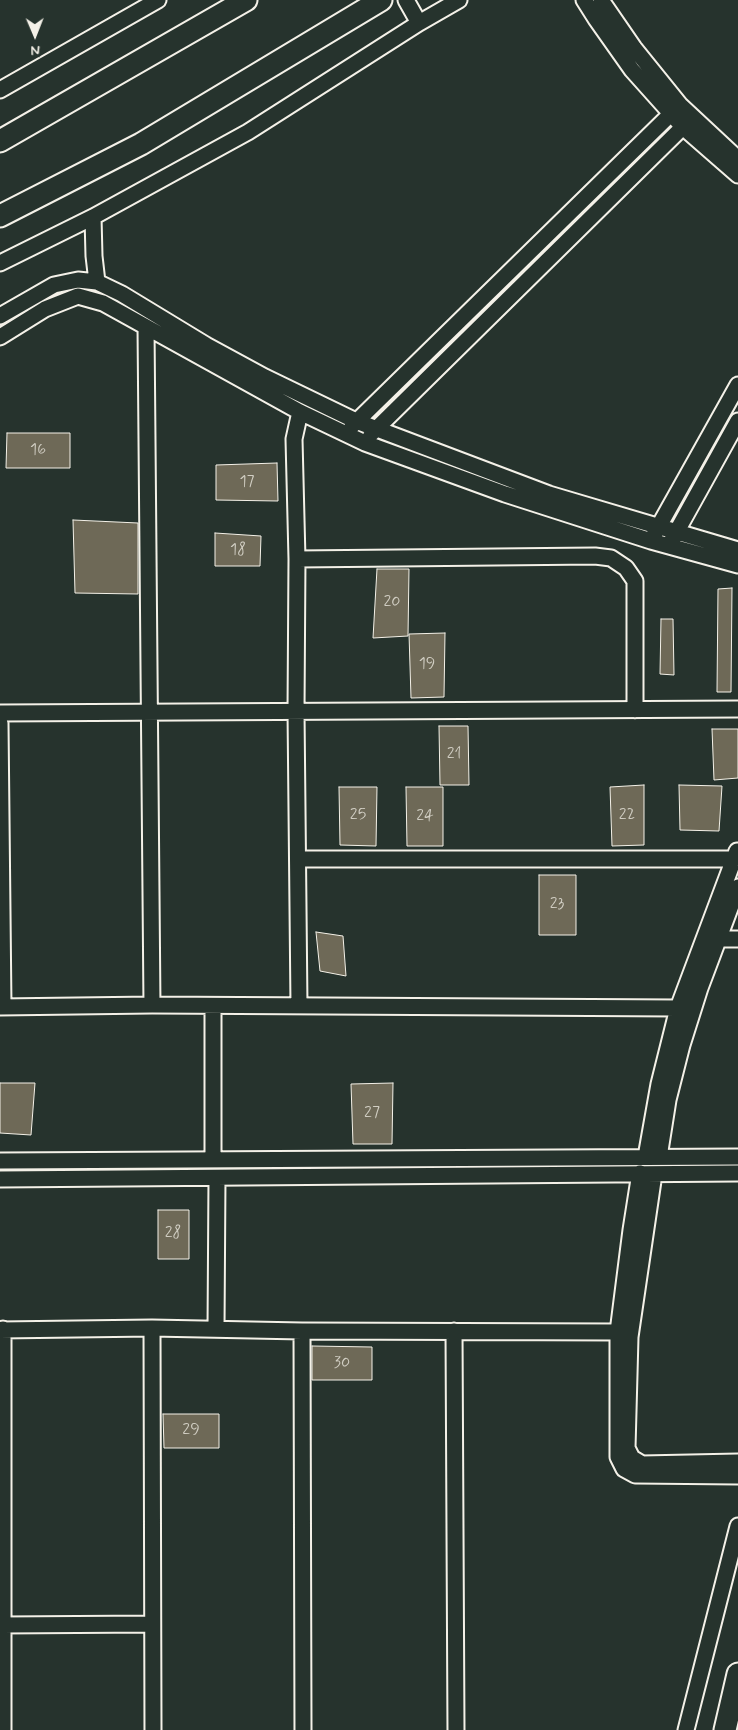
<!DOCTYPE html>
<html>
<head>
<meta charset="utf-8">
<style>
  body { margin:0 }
  #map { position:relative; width:738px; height:1730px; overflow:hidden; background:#26332d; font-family:Mynerve,sans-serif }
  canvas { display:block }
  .north { position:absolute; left:10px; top:10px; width:50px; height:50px; -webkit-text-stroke:4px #26332d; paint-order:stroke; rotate:179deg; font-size:14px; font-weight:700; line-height:20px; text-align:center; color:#f4f1e8 }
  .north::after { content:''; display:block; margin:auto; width:18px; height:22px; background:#f4f1e8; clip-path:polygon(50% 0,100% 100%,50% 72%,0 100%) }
</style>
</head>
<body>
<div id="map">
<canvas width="738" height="1730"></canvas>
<div class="north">N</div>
</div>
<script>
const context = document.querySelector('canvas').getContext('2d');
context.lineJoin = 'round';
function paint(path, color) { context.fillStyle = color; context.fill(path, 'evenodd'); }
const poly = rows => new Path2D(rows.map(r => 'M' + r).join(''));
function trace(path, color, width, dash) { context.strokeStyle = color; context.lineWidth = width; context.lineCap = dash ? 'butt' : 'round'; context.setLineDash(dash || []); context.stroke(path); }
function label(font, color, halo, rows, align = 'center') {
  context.font = font + ' Mynerve,sans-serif'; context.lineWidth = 4; context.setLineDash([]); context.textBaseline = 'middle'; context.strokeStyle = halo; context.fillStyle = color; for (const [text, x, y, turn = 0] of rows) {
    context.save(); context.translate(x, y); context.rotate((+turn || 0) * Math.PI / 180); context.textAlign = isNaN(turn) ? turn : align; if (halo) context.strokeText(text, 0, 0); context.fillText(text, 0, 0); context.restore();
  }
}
const building = poly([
  [7,433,70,433,70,468,6,468,7,433],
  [277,463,278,501,216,500,216,465,277,463],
  [73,520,138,523,138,594,75,593,73,520],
  [215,533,261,536,260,566,215,566,215,533],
  [377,569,409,569,408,636,373,638,377,569],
  [732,588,731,692,717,692,718,589,732,588],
  [661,619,673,619,674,675,660,674,661,619],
  [445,633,444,697,411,698,409,634,445,633],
  [439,726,468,726,469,785,440,785,439,726],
  [712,729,738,729,738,778,714,780,712,729],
  [644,785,644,845,612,846,610,787,644,785],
  [679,785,722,786,719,831,680,830,679,785],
  [339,787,377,787,376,846,340,845,339,787],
  [406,787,443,787,443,846,407,846,406,787],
  [539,875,576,875,576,935,539,935,539,875],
  [316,932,343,936,346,976,320,971,316,932],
  [0,1083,35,1083,31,1135,0,1133,0,1083],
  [393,1083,392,1144,353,1144,351,1084,393,1083],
  [158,1210,189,1210,189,1259,158,1259,158,1210],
  [312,1346,372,1347,372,1380,312,1380,312,1346],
  [163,1414,219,1414,219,1448,164,1448,163,1414]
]);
paint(building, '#6e6957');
trace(building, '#f4f1e8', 1);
const street = poly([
  [406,0,419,23],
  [584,0,596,19,632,70,683,127,738,175],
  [601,0,634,48,680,105,738,159],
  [0,90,158,0],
  [93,217,94,256,97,282],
  [0,263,93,217,248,132,419,23,459,0],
  [0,316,54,285,78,280,97,282,122,294,206,345,265,377,356,421,549,494,738,550],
  [146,327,152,1005],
  [0,337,45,309,78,296,103,303,300,412,365,443,505,494,651,541,738,565],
  [352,426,680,105],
  [371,434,692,118],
  [654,535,738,385],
  [672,540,738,421],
  [297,559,595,556,611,558,626,568,635,581,635,710],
  [0,713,738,709],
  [0,723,3,1007],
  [298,859,734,859],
  [710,939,738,939],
  [299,1006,296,711,297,559,294,439,300,412],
  [0,1007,152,1005,678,1008],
  [646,1157,659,1084,678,1008,737,851],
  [659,1157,668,1100,682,1045,700,988,738,887],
  [213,1160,213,1006],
  [0,1161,738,1157],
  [640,1173,631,1230,618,1332,618,1457,624,1469,635,1475,738,1476],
  [654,1174,630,1337,627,1448,632,1458,642,1464,738,1462],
  [0,1179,738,1173],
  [216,1329,217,1178],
  [0,1330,152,1328],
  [302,1331,303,1730],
  [454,1331,456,1730],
  [2,1625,152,1624],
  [3,1730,3,1329],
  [153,1730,152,1328,302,1331,618,1332],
  [686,1730,738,1526]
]);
const secondary = poly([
  [0,141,246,0],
  [0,216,141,144,381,0],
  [725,1730,738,1674]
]);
trace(street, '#f4f1e8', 19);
trace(secondary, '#f4f1e8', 25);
trace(street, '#26332d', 15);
trace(secondary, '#26332d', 21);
label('16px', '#d2cfc4', null, [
  ["16",38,451],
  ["17",247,483],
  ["18",238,551],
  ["20",392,603],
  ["19",427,665],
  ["21",454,755],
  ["25",358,816],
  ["22",627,816],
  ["24",425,817],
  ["23",557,905],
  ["27",372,1114],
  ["28",173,1234],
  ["30",342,1364],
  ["29",191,1431]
]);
</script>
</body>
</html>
